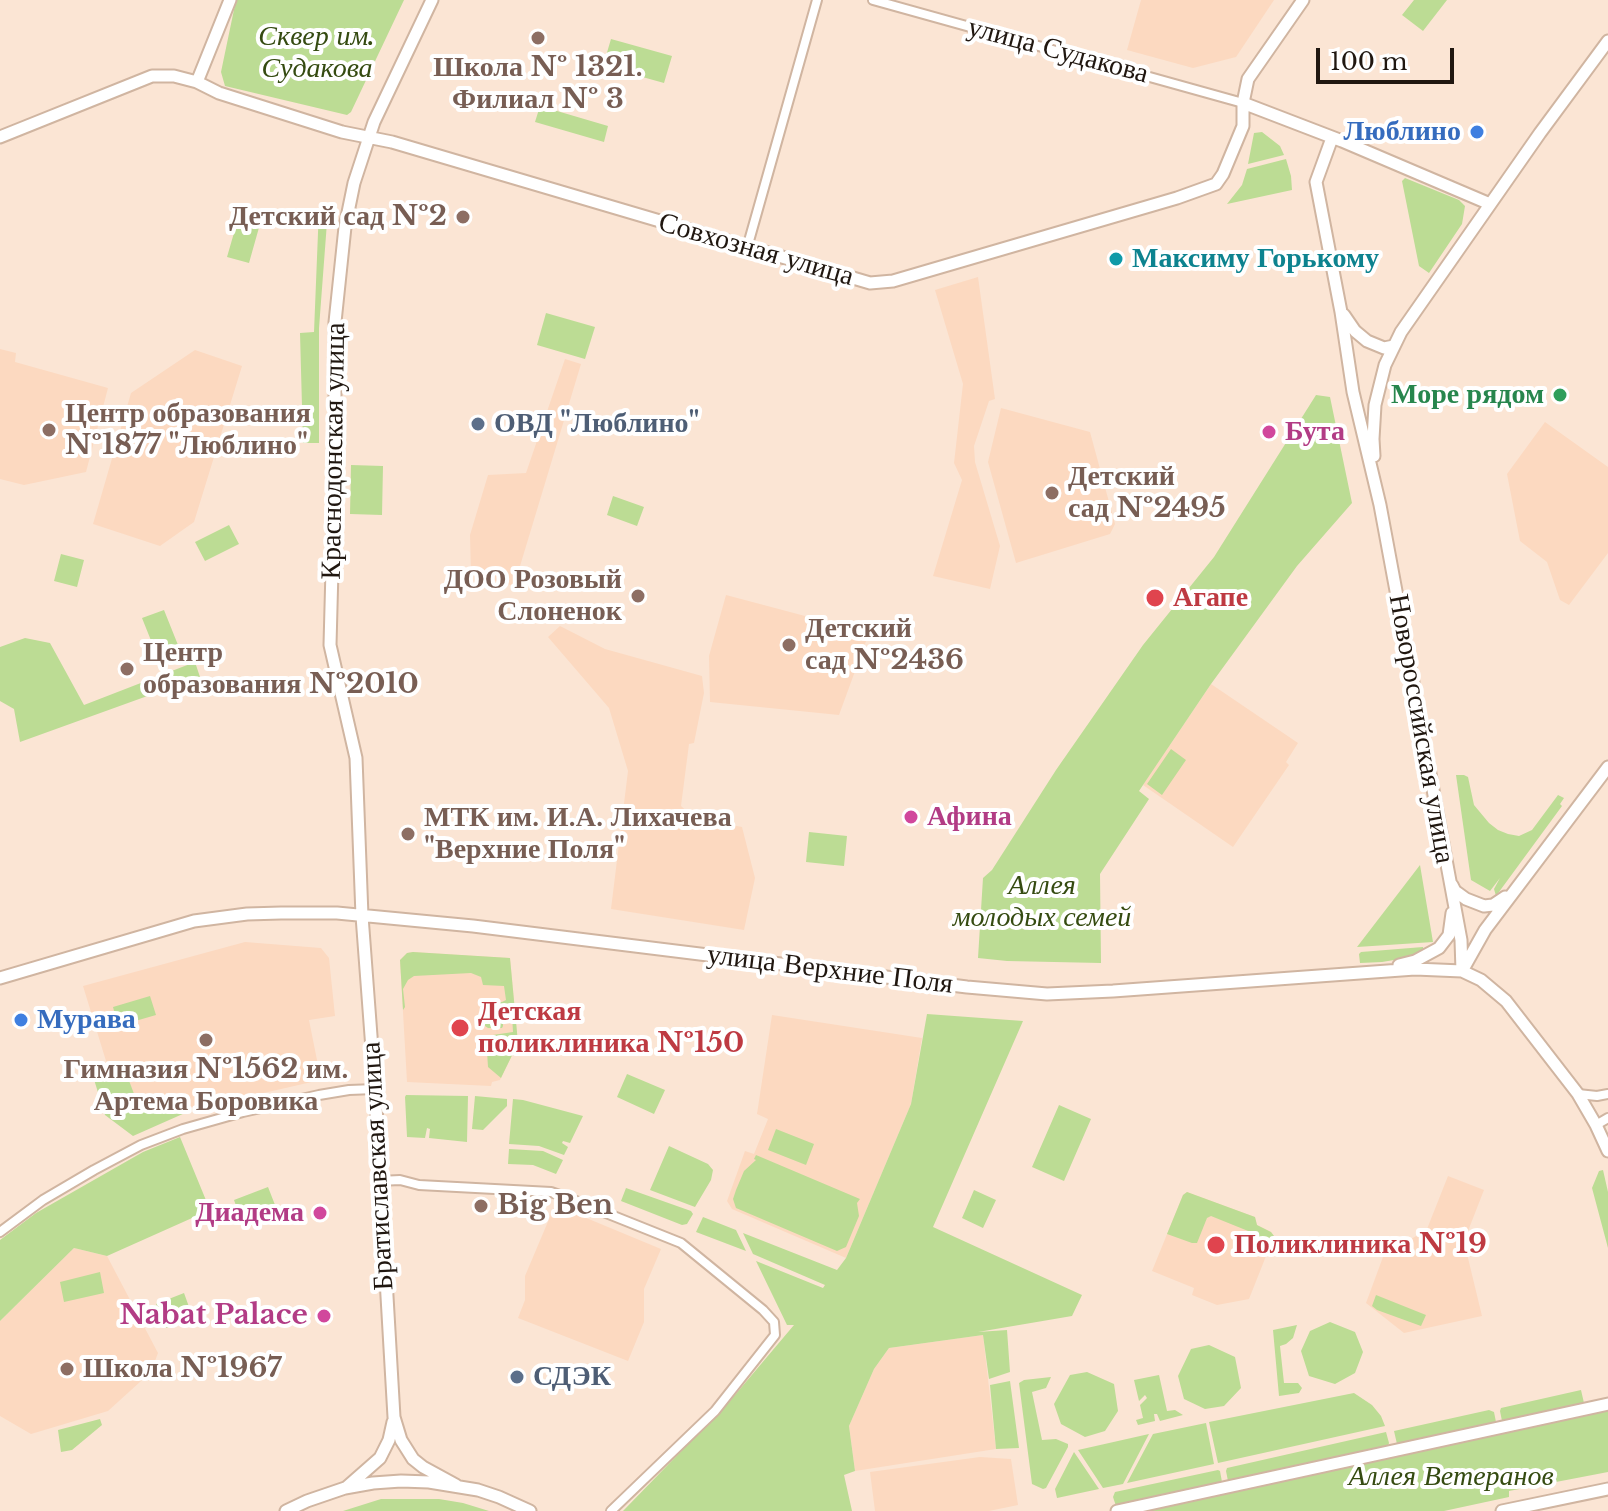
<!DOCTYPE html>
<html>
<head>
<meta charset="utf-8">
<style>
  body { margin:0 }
  #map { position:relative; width:1608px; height:1511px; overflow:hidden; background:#fbe5d4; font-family:"Libre Baskerville",serif }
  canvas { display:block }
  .scale { position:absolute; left:1316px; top:48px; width:138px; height:36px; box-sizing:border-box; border:4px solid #201710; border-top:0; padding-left:10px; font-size:24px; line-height:28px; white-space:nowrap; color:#201710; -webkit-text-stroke:6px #fff; paint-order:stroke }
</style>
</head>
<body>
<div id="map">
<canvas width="1608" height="1511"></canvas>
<div class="scale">100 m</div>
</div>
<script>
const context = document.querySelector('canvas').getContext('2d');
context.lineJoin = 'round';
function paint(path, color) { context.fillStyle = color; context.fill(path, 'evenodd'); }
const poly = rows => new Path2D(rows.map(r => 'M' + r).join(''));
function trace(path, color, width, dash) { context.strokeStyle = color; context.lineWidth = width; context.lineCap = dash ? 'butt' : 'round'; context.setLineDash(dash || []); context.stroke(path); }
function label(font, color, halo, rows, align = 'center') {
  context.font = font + ' "Libre Baskerville",serif'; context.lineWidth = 8; context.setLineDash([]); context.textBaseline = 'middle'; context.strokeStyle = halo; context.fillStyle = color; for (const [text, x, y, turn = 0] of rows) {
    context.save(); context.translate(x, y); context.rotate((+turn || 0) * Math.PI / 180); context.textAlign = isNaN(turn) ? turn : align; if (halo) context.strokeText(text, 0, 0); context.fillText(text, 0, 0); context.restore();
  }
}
paint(poly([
  [1141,0,1274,0,1236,57,1193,68,1127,50],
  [978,277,995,399,989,401,974,446,975,462,1000,546,990,589,933,576,962,480,954,463,963,384,935,290],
  [0,349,16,353,15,362,108,388,86,472,24,485,0,479],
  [195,350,242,366,194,522,160,546,93,524,131,393],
  [565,359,581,364,514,586,471,574,470,535,488,475,526,473],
  [1001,408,1090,432,1115,524,1110,534,1016,563,988,462],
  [1545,422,1608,467,1608,553,1569,605,1560,600,1547,562,1520,541,1507,474],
  [726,595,869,633,839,715,710,702,709,656],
  [560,626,605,649,702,676,704,693,694,743,689,744,681,806,693,817,742,827,755,878,744,930,611,909,628,771,609,708,548,637],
  [1211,684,1298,743,1286,762,1289,765,1233,847,1143,785],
  [245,942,321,948,329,958,335,1016,309,1020,317,1060,316,1081,194,1109,177,1110,138,1107,125,1070,110,1074,83,986],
  [413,952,510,958,518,1043,500,1080,492,1082,491,1086,407,1082,400,960,407,953],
  [772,1015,922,1038,911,1104,846,1258,732,1209,727,1201,745,1151,754,1154,768,1119,757,1114],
  [1448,1176,1484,1190,1468,1231,1468,1258,1482,1316,1404,1333,1366,1303,1383,1257,1427,1229],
  [1187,1192,1255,1217,1257,1225,1271,1232,1274,1236,1249,1299,1217,1305,1192,1295,1194,1288,1152,1271,1183,1195],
  [555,1205,661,1249,644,1289,644,1322,628,1361,518,1318,525,1300,525,1276],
  [74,1248,107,1256,158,1353,151,1372,108,1411,31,1434,0,1416,0,1321],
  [983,1335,996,1449,855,1471,849,1426,874,1369,889,1348],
  [980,1457,1011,1459,1018,1505,989,1511,875,1511,870,1472]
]), '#fcd9c0');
paint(poly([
  [236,0,404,0,351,112,347,115,225,86,221,72],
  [1414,0,1447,0,1423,31,1402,15],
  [611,39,672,56,664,83,603,66],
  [540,106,608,126,604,142,535,122],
  [1262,132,1280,146,1284,155,1248,164,1254,133],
  [1286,159,1291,176,1292,190,1227,204,1242,185,1247,169],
  [1405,178,1459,200,1465,206,1462,224,1429,273,1419,266,1402,181],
  [319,208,328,209,319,328,319,443,303,443,300,333,314,332],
  [238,219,260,224,249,263,227,257],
  [546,313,595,327,585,359,537,345],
  [1316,395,1330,397,1352,503,1297,566,1211,684,1139,791,1149,799,1100,874,1101,963,1007,961,978,958,983,878,992,870,1056,770,1143,645,1214,557],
  [351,465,383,466,382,515,350,514],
  [613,496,644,507,637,526,607,515],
  [229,525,239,544,205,561,195,542],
  [61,554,84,560,77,587,54,581],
  [164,610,180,650,158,658,142,618],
  [25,638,50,643,84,705,195,662,200,677,20,742,14,709,0,701,0,647],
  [1171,749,1186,760,1162,795,1147,784],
  [1456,775,1464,775,1468,777,1474,805,1489,823,1498,830,1508,834,1519,836,1532,830,1558,795,1564,798,1560,804,1562,806,1496,896,1494,889,1500,878,1490,891,1471,880],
  [809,832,847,836,844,866,806,862],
  [1420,865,1433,942,1357,947],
  [1423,947,1424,953,1412,957,1382,962,1360,963,1359,954,1361,952],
  [413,952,510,958,518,1043,501,1078,488,1067,486,1036,513,1032,512,1015,503,1015,503,1026,502,1028,488,1028,485,1026,484,1007,487,1002,502,1002,506,1000,504,986,483,985,481,977,471,973,414,976,408,980,403,989,405,1007,403,1010,400,960,407,953],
  [150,996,156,1015,118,1026,113,1007],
  [927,1014,1023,1021,933,1227,1082,1295,1072,1316,978,1332,1007,1330,1010,1372,989,1379,983,1335,889,1348,874,1369,849,1426,855,1471,844,1475,852,1511,623,1511,729,1402,794,1325,787,1325,756,1261,823,1288,825,1285,753,1254,743,1233,837,1270,846,1258,911,1104],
  [125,1070,139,1107,177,1110,194,1109,133,1136,105,1115,92,1073,110,1074],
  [627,1074,665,1090,654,1114,617,1097],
  [406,1095,468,1096,467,1142,429,1138,430,1129,427,1128,425,1138,407,1137,405,1097],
  [475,1096,507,1099,507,1106,483,1130,472,1129],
  [513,1099,523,1100,583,1116,570,1143,563,1141,562,1143,568,1147,564,1155,539,1146,509,1144],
  [1059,1105,1091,1119,1064,1181,1032,1167],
  [776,1129,814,1144,806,1165,768,1150],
  [180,1137,210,1210,107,1256,74,1248,0,1321,0,1240,36,1213,143,1152],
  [669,1146,708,1164,713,1170,711,1180,695,1207,650,1190],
  [509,1149,543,1151,563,1160,556,1174,533,1165,508,1164],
  [756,1155,860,1199,857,1203,859,1216,846,1247,837,1251,736,1208,733,1199,736,1190,744,1171,756,1160,754,1159],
  [1603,1170,1608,1192,1608,1248,1592,1188,1599,1171],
  [268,1187,277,1210,242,1223,234,1200],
  [626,1188,691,1211,693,1214,687,1224,682,1225,621,1201],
  [974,1190,996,1200,983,1228,962,1218],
  [1187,1192,1255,1217,1257,1225,1271,1232,1274,1236,1267,1253,1256,1249,1258,1235,1211,1216,1207,1218,1197,1243,1192,1243,1167,1234,1183,1195],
  [703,1217,736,1230,746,1251,696,1232],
  [100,1272,104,1293,64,1302,60,1282],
  [184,1293,193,1318,166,1328,156,1304],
  [1376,1295,1426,1315,1421,1326,1377,1310,1372,1306],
  [1330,1322,1355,1332,1363,1352,1355,1373,1335,1384,1309,1376,1301,1351,1310,1331],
  [1297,1325,1293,1338,1286,1344,1280,1346,1284,1383,1298,1383,1302,1388,1299,1393,1279,1396,1273,1330],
  [1209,1345,1235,1357,1241,1388,1224,1406,1205,1409,1184,1399,1178,1376,1191,1349],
  [1087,1372,1114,1384,1118,1411,1105,1431,1085,1437,1061,1424,1054,1404,1070,1375],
  [1159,1375,1167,1411,1175,1410,1183,1415,1160,1421,1157,1414,1154,1414,1155,1421,1138,1425,1136,1420,1143,1418,1140,1405,1147,1398,1145,1395,1139,1401,1134,1380],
  [1051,1377,1046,1388,1032,1392,1042,1440,1056,1439,1068,1444,1068,1447,1046,1488,1043,1489,1032,1484,1019,1383,1024,1380],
  [1010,1381,1019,1448,996,1449,990,1385],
  [1581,1390,1584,1403,1502,1421,1500,1411,1501,1408],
  [1354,1393,1372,1405,1381,1416,1385,1426,1218,1463,1209,1422],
  [1608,1406,1608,1472,1509,1491,1509,1497,1444,1511,1140,1511,1502,1433],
  [1489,1410,1494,1412,1496,1422,1397,1444,1394,1431],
  [100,1419,102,1425,72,1450,61,1452,58,1430],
  [1206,1423,1214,1464,1127,1483,1153,1434],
  [1386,1432,1389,1443,1388,1446,1228,1481,1226,1471,1227,1468],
  [1149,1434,1123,1484,1103,1488,1078,1450],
  [1074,1452,1099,1489,1057,1498,1055,1489],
  [1218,1470,1220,1471,1222,1482,1116,1506,1113,1497,1115,1492],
  [381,1499,439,1499,463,1503,489,1511,343,1511]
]), '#bcdc94');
const street = poly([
  [873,0,1243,103],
  [747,248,817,0],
  [1578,1094,1597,1096,1608,1094],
  [1596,1125,1608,1118],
  [379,1181,400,1180,419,1185,551,1192,571,1199,681,1243,763,1310,774,1322,775,1335,715,1411,611,1511],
  [0,1232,43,1200,94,1170,141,1145,183,1129,243,1112,319,1095,349,1090,375,1089]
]);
const secondary = poly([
  [432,0,374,122,354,183,345,227,335,322,335,456,330,645,356,758,362,916,375,1089,394,1417,401,1440,413,1459,423,1467,456,1485],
  [197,82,230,0],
  [1243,103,1342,141,1490,204],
  [0,137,152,76,174,76,197,82,219,93,342,132,392,142,870,283,893,281,1177,198,1216,184,1223,174,1243,126,1243,103,1248,79,1303,0],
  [1332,138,1316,182,1341,312,1353,392,1380,505,1461,940,1462,971],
  [1344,315,1355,331,1367,341,1384,348,1394,346],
  [1374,456,1373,439,1375,405,1385,365,1401,332,1540,133,1608,41],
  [1452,885,1455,891,1466,899,1484,906,1493,905,1505,897],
  [1399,965,1415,961,1439,948,1449,935,1452,913],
  [1462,971,1485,930,1608,767],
  [0,978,194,921,247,914,281,913,337,913,473,926,967,987,1047,994,1113,991,1415,969,1462,971,1481,980,1506,1001,1578,1094,1596,1125,1608,1151],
  [347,1487,380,1458,389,1440,393,1422],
  [286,1511,307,1501,345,1488,373,1483,401,1481,429,1482,478,1490,499,1497,530,1511],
  [1117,1511,1608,1404],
  [1502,1511,1608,1489]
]);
trace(street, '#d0b5a1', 12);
trace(secondary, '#d0b5a1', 15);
trace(street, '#fff', 8);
trace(secondary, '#fff', 11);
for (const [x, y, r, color] of [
  [538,38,8,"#8d6e63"],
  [1477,132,8,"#3f7fe0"],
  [463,217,8,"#8d6e63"],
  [1116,259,8,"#0f9aa8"],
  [1560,395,8,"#2e9e5b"],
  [478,424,8,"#5c6f8a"],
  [49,430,8,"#8d6e63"],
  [1269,432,8,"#d1479c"],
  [1052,493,8,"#8d6e63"],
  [638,596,8,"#8d6e63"],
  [1155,598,10,"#e0444e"],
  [789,645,8,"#8d6e63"],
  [127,669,8,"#8d6e63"],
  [911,817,8,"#d1479c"],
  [408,834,8,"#8d6e63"],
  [21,1020,8,"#3f7fe0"],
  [460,1028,10,"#e0444e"],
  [206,1040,8,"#8d6e63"],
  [481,1206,8,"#8d6e63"],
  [320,1213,8,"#d1479c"],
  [1216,1245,10,"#e0444e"],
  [324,1316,8,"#d1479c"],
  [67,1369,8,"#8d6e63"],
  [517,1377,8,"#5c6f8a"]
]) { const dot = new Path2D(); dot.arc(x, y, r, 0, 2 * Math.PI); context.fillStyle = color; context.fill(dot); trace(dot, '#fff', 3); }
label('italic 28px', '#354b11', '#fff', [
  ["Сквер им.",317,37],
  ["Судакова",317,69],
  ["Аллея",1042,886],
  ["молодых семей",1042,918],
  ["Аллея Ветеранов",1451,1477]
]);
label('28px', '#201710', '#fff', [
  ["улица Судакова",1058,51,15],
  ["Совхозная улица",756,250,16],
  ["Краснодонская улица",334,451,-89],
  ["Новороссийская улица",1421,729,80],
  ["улица Верхние Поля",830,970,7],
  ["Братиславская улица",378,1166,-93]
]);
label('bold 28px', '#785e54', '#fff', [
  ["Школа № 1321.",538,68,"center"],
  ["Филиал № 3",538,100,"center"],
  ["Детский сад №2",447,217,"right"],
  ["Центр образования",65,414],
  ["№1877 \"Люблино\"",65,446],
  ["Детский",1068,477],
  ["сад №2495",1068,509],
  ["ДОО Розовый",622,580,"right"],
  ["Слоненок",622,612,"right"],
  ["Детский",805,629],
  ["сад №2436",805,661],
  ["Центр",143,653],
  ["образования №2010",143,685],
  ["МТК им. И.А. Лихачева",424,818],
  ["\"Верхние Поля\"",424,850],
  ["Гимназия №1562 им.",206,1070,"center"],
  ["Артема Боровика",206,1102,"center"],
  ["Big Ben",497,1206],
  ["Школа №1967",83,1369]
], 'left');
label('bold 28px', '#366cbe', '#fff', [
  ["Люблино",1461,132],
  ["Мурава",37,1020,"left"]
], 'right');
label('bold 28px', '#0d838f', '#fff', [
  ["Максиму Горькому",1132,259]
], 'left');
label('bold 28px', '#27864d', '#fff', [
  ["Море рядом",1544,395]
], 'right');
label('bold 28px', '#4e5e75', '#fff', [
  ["ОВД \"Люблино\"",494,424],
  ["СДЭК",533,1377]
], 'left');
label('bold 28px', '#b23c85', '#fff', [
  ["Бута",1285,432],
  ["Афина",927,817],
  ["Диадема",304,1213,"right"],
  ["Nabat Palace",308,1316,"right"]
], 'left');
label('bold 28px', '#be3a42', '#fff', [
  ["Агапе",1173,598],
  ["Детская",478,1012],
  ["поликлиника №150",478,1044],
  ["Поликлиника №19",1234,1245]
], 'left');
</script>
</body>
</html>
